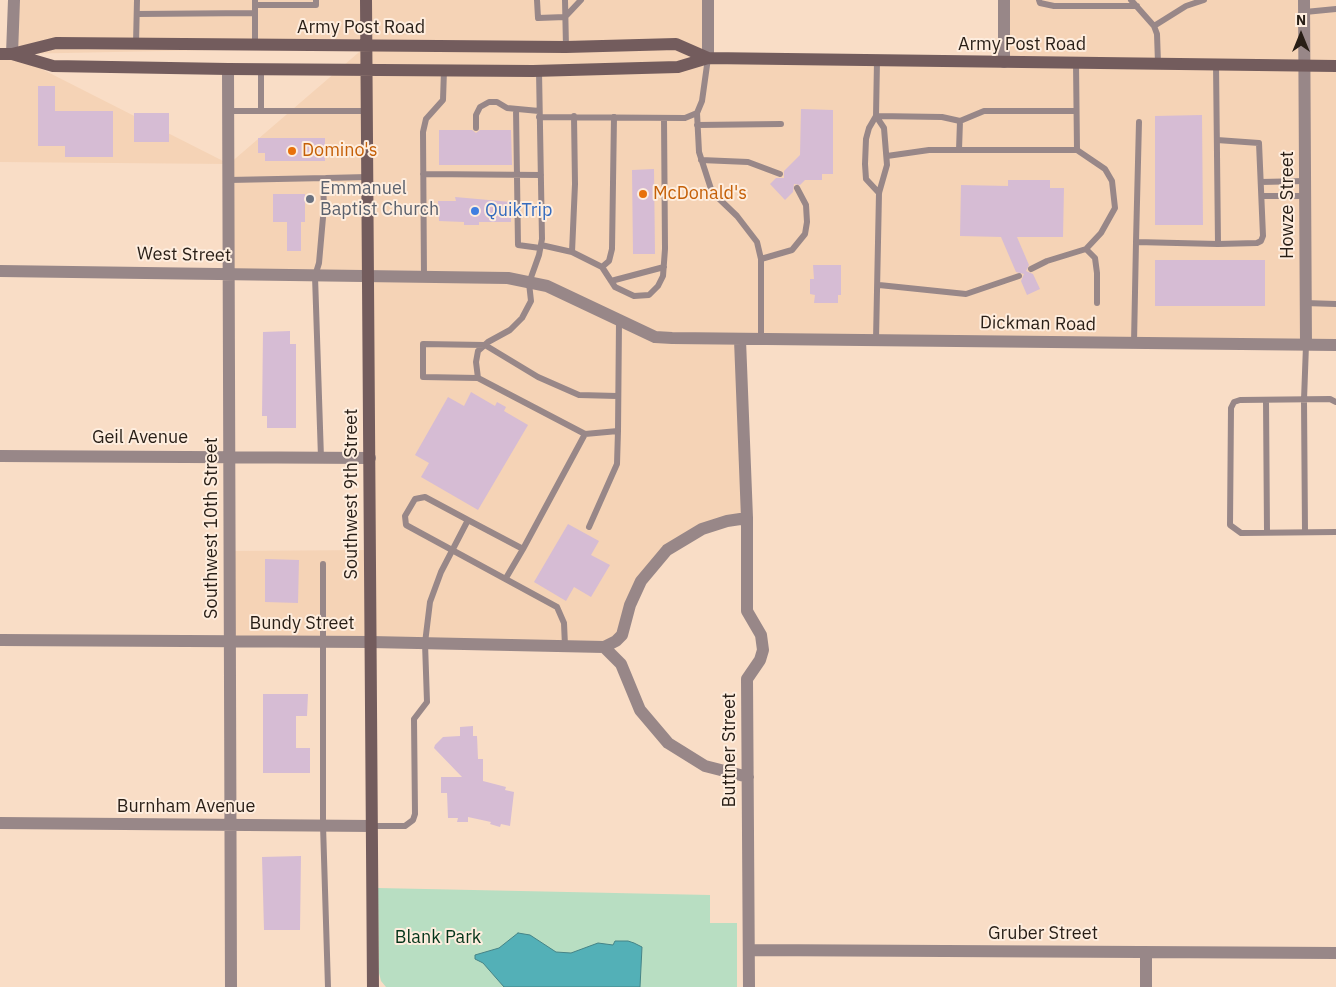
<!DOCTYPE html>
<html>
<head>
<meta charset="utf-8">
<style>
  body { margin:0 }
  #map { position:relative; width:1336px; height:987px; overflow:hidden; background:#f9ddc6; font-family:"IBM Plex Sans",sans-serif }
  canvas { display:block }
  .north { position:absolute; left:1276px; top:10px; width:50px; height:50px; -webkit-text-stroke:4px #feedde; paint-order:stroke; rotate:0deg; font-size:14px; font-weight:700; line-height:20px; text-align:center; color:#281e16 }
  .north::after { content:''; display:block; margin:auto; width:18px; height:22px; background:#281e16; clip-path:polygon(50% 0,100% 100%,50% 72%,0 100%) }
</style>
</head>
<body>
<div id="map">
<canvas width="1336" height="987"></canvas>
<div class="north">N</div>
</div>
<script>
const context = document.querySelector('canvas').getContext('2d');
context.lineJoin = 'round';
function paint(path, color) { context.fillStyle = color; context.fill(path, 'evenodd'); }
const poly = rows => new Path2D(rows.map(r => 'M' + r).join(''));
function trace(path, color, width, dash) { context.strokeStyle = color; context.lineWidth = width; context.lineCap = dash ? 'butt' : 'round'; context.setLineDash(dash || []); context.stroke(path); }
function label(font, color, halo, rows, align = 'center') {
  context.font = font + ' "IBM Plex Sans",sans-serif'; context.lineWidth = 4; context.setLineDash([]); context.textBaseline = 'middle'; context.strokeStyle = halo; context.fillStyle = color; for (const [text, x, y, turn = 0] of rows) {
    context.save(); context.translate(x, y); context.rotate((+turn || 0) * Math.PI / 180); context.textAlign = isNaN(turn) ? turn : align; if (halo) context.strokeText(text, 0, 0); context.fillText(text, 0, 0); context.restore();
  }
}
paint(poly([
  [14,0,708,0,708,58,1003,62,1004,0,1336,0,1336,345,740,340,747,518,727,521,658,559,616,641,230,641,229,551,370,550,369,277,228,273,229,164,0,162,0,54,12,54],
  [365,47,229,164,14,55,14,54]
]), '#f5d3b6');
paint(poly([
  [378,888,710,895,710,923,737,923,737,987,386,987,381,981,379,973]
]), '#b8dec2');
const water = poly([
  [518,933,530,935,556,952,571,953,598,943,613,945,615,941,628,941,634,943,642,947,640,987,504,987,483,963,475,959,475,955,499,948,518,933]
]);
paint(water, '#53b0b7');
trace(water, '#468487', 1);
paint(poly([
  [38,86,55,86,55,111,113,111,113,157,65,157,65,146,38,146],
  [801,109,833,110,833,174,822,174,822,180,805,180,800,185,794,184,793,192,785,200,770,184,776,178,784,178,784,171,800,155],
  [134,113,169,113,169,142,134,142],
  [1202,115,1203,225,1155,225,1155,116],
  [439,130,472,130,476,133,480,130,511,130,512,165,439,165],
  [258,138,325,138,325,161,265,161,265,153,258,153],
  [654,169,655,254,633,254,632,170],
  [1008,180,1050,180,1050,188,1064,188,1063,237,1017,237,1029,265,1026,271,1033,274,1040,289,1027,295,1021,281,1024,274,1016,272,1001,237,960,236,961,185,1008,186],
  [273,194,305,194,305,222,301,222,301,251,287,251,287,222,273,222],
  [455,197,511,202,511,222,479,222,479,225,464,225,464,222,439,221,438,201,456,201],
  [1155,260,1265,260,1265,306,1155,306],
  [813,265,841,265,841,295,838,295,838,303,814,303,815,295,810,294,810,279,814,279],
  [290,331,290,344,296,344,296,428,267,428,267,416,262,416,263,332],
  [471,392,495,406,497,402,506,407,504,411,528,425,478,510,421,477,429,463,415,455,448,397,464,406],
  [568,524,599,541,591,555,610,565,591,597,574,587,566,601,534,582],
  [265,559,299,560,298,603,265,602],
  [263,694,308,694,307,716,296,716,296,748,310,748,310,773,263,773],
  [473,726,473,736,477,736,478,759,483,759,483,781,506,787,505,790,514,792,510,826,501,824,500,827,490,824,491,822,468,817,468,822,457,822,458,818,448,818,447,793,441,793,441,777,462,777,434,748,435,745,443,737,460,736,460,727],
  [301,856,300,930,264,930,262,857]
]), '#d6bcd4');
trace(poly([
  [255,0,255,45],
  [537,0,538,18,565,17,581,0],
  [565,0,566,47],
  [1039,0,1040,3,1054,6,1137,6],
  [1131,0,1154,26,1157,34,1158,63],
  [255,5,316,5,316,0],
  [1305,12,1336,9],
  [137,14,255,13],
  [1154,26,1186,6,1204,0],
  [136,44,137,0],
  [877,61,876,116,869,128,866,139,865,164,866,179,879,193],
  [516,109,518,245,540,248],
  [229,111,367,111],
  [261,111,261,69],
  [697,113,699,152,712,192,737,216,757,242,761,259,761,339],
  [876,116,884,128,887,165,879,193,876,340],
  [876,116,942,117,960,121,984,111,1076,111],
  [539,117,685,118,697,113,702,101,708,58],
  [697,125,781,124],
  [476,128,476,115,480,107,489,102,497,102,507,108,539,111],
  [1217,140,1259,143,1263,236,1261,241,1257,243,1218,244],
  [959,150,960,121],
  [887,156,929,150,1077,150],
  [701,160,748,162,780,174],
  [423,174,541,175],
  [229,180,326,178],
  [1261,182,1305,181],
  [1262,196,1305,196],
  [1136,242,1139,122],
  [541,245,572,252,602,267,609,261,612,249,614,117],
  [1086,249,1095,258,1097,273,1097,303],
  [572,252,575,184,574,116],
  [761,259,792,250,805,234,807,222,806,205,797,188],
  [602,267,615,287,634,296,649,295,658,286,663,276,665,249,664,118],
  [1031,269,1047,261,1086,249,1101,233,1115,208,1112,181,1105,169,1077,150,1076,63],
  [424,277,423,132,426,119,443,100,444,70],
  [611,281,664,267],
  [879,285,966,294,1019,276],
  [1305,303,1336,304],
  [1134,343,1136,242,1218,244,1216,64],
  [478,378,423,377,423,344,485,345,538,377,579,395,617,396],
  [1266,400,1267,532],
  [1336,402,1330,399,1240,400,1234,402,1231,408,1230,525,1241,533,1336,532],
  [585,434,618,431,619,322],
  [321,458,315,276,319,263,324,206,323,185,326,178,368,177],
  [468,520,425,497,415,499,405,516,406,525,557,607,564,623,565,646],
  [589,527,617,464,618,431],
  [1305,532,1304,400,1306,345],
  [323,564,323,825,328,987],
  [506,578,523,549],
  [372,826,405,826,413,820,415,814,414,719,427,702,425,643,430,602,441,572,468,520,523,549,585,434,478,378,476,362,478,351,488,342,510,330,522,318,531,301,529,283,539,255,542,239,539,71]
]), '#988788', 6);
trace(poly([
  [708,0,708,58],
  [1004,0,1004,62],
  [1304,0,1306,345],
  [12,54,14,0],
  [228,69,231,987],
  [0,271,508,278,547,286,655,337,672,338,1336,345],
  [740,340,747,518,747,611,761,635,763,650,760,660,747,679,749,987],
  [0,456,370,458],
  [0,640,371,642,604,647,616,641,622,635,630,605,641,581,667,550,702,529,727,521,747,518],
  [604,647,621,664,640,710,668,743,705,766,748,777],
  [0,823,372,826],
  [749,950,1336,953],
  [1146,952,1146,987]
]), '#988788', 12);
trace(poly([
  [366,0,373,987],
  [0,54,12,54,56,43,566,47,676,44,708,58],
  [12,54,53,66,228,69,533,71,678,67,708,58,1336,66]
]), '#735c5d', 12);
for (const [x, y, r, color] of [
  [292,151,5,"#e8710a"],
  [643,194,5,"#e8710a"],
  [310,199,5,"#6b7280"],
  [475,211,5,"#3f7fe0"]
]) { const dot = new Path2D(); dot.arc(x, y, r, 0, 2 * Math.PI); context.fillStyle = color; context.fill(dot); trace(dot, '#feedde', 2); }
label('18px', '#281e16', '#feedde', [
  ["Army Post Road",361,28],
  ["Army Post Road",1022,45],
  ["Howze Street",1288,205,-90],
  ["West Street",184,255,1],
  ["Dickman Road",1038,324,1],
  ["Geil Avenue",140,438],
  ["Southwest 9th Street",352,494,-90],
  ["Southwest 10th Street",212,528,-90],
  ["Bundy Street",302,624],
  ["Buttner Street",730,750,-90],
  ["Burnham Avenue",186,807],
  ["Gruber Street",1043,934]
]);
label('18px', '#c56008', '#feedde', [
  ["Domino's",302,151],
  ["McDonald's",653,194]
], 'left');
label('18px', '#5b616d', '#feedde', [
  ["Emmanuel",320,189],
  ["Baptist Church",320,210]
], 'left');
label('18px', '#366cbe', '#feedde', [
  ["QuikTrip",485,211]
], 'left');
label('18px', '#033419', '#feedde', [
  ["Blank Park",438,938]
]);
</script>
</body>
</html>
